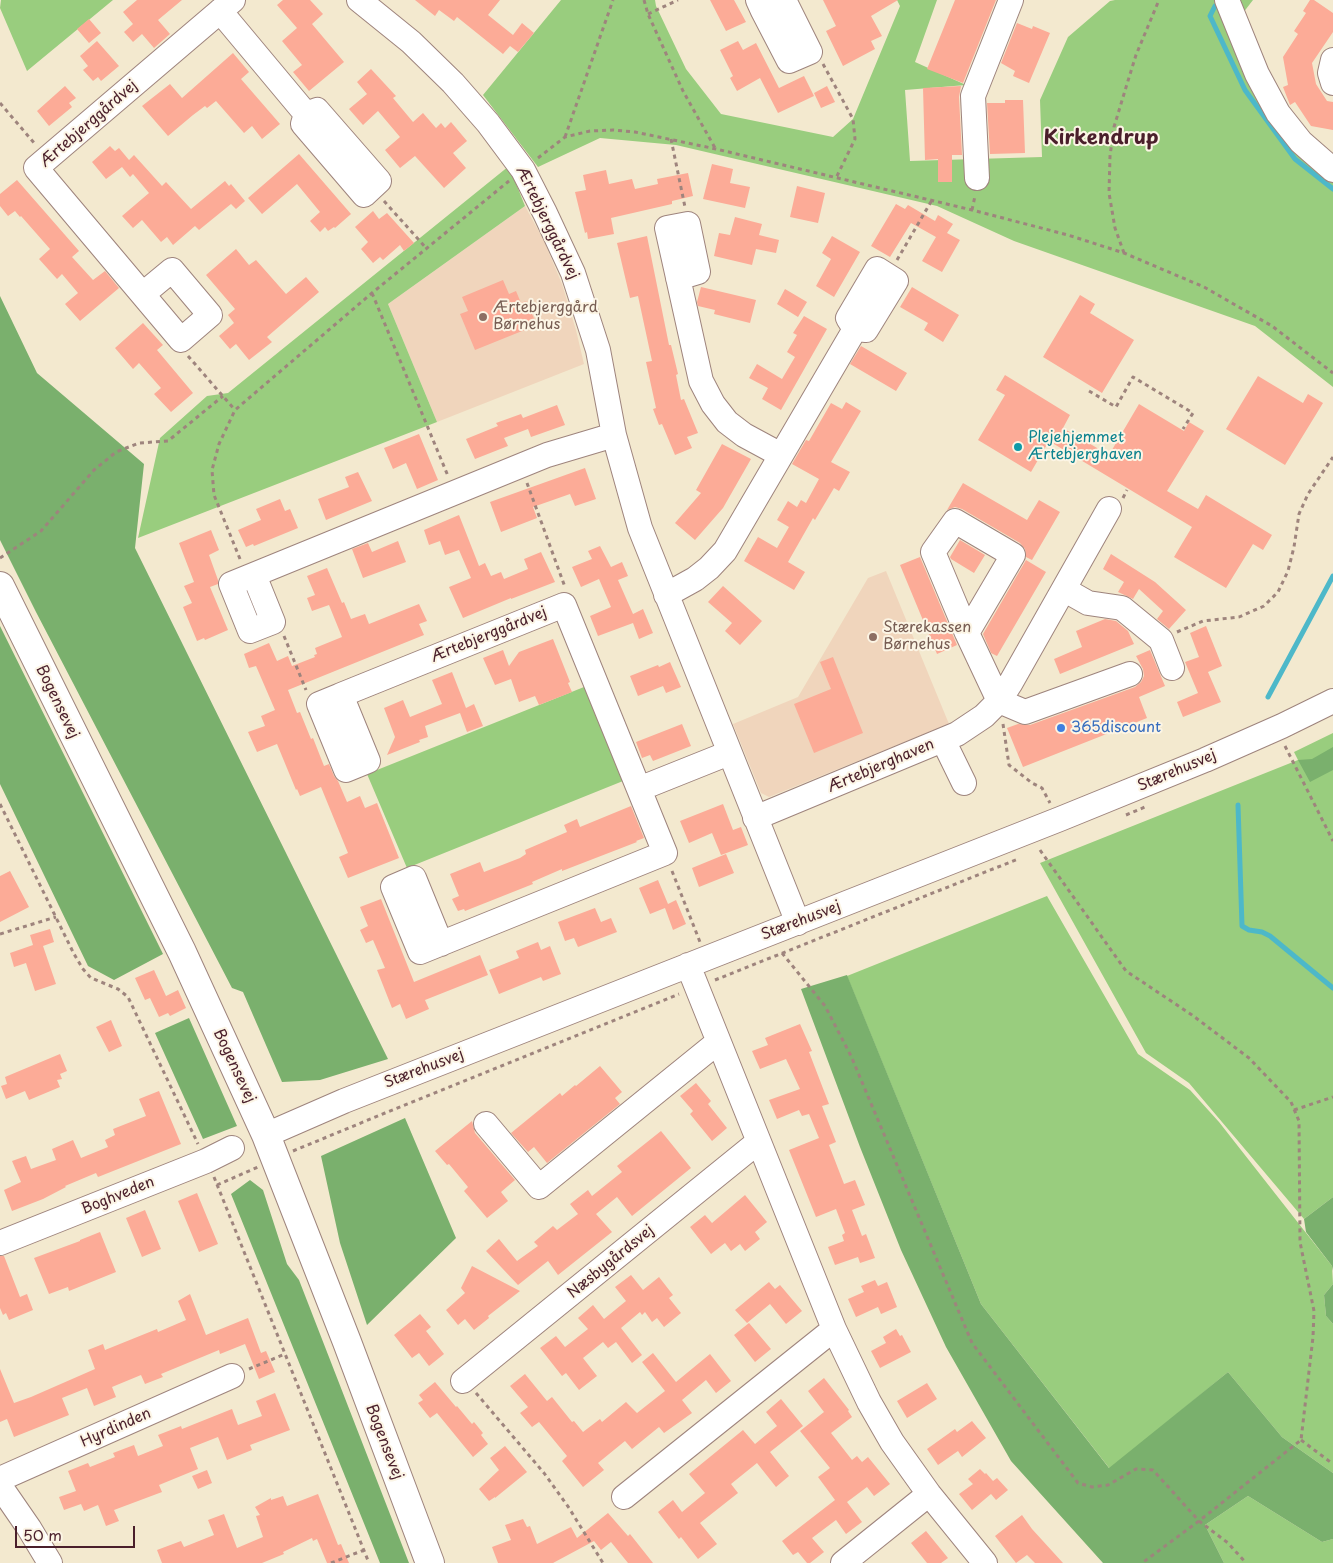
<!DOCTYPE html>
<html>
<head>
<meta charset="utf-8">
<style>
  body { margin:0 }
  #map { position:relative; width:1333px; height:1563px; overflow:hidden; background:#f3e9cf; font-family:"Playpen Sans",sans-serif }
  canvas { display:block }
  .scale { position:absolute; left:15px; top:1526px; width:120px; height:22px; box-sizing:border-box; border:2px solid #4a1f2b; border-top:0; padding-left:6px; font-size:15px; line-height:18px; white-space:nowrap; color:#4a1f2b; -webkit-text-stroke:4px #fcf5e5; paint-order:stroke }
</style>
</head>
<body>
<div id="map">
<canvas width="1333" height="1563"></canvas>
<div class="scale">50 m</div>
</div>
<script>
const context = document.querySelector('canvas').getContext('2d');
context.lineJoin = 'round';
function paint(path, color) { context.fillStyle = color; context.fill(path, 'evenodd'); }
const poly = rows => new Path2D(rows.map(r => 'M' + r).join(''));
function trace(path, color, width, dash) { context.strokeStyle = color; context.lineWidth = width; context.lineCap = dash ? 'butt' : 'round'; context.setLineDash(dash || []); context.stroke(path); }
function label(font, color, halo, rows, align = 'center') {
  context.font = font + ' "Playpen Sans",sans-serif'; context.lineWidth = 4; context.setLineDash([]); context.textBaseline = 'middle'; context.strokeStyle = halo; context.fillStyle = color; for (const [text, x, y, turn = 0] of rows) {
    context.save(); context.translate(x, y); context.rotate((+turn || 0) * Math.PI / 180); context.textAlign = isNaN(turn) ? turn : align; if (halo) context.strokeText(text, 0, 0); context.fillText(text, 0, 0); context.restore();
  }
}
paint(poly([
  [525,206,544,241,562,284,576,330,584,364,437,422,388,304],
  [886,571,949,724,769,797,761,793,733,724,798,697,868,578]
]), '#f0d5bc');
paint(poly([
  [1,0,113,0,27,71,0,8],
  [561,0,655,0,656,6,686,69,721,114,833,137,853,119,900,6,897,0,937,0,915,62,966,85,905,90,910,161,1042,157,1040,100,1068,37,1110,1,1115,0,1253,0,1229,31,1333,180,1333,387,1255,326,1014,241,937,206,676,145,600,138,538,167,483,95],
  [509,166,525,206,388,304,437,422,138,538,160,438,207,396,228,393],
  [589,685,628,779,407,868,367,774],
  [1333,733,1333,1197,1304,1219,1189,1083,1146,1053,1040,863,1298,760,1294,752],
  [1047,896,1138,1054,1190,1090,1219,1122,1332,1266,1333,1284,1324,1295,1326,1316,1333,1324,1333,1473,1282,1437,1228,1372,1110,1469,981,1304,847,976],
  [1248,1496,1322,1542,1333,1539,1333,1563,1224,1563,1205,1525]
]), '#99cd7e');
paint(poly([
  [0,296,37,373,144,464,135,548,388,1059,320,1080,282,1082,243,992,232,988,36,612,0,540],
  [0,626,163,954,114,980,88,966,0,784],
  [1333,747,1333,770,1310,782,1298,760,1312,759],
  [847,975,981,1304,1109,1468,1228,1372,1282,1437,1333,1473,1333,1539,1322,1542,1248,1496,1205,1525,1224,1563,1103,1563,1011,1461,946,1347,901,1250,860,1147,801,989],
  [189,1018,237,1126,203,1139,155,1033],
  [405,1118,456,1238,367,1325,340,1243,321,1156],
  [250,1180,263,1190,287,1264,299,1280,409,1563,380,1563,231,1194],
  [1333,1197,1333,1271,1332,1266,1306,1232,1304,1219],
  [1333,1284,1333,1324,1326,1316,1324,1295]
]), '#7ab06d');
trace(poly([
  [1215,6,1210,16,1245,90,1295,159,1333,189],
  [1268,697,1333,576],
  [1238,805,1242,926,1249,930,1262,932,1270,936,1333,988]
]), '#4db8c9', 5);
paint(poly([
  [137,0,182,0,158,20,170,34,154,48,142,34,133,42,124,32,133,24,123,12],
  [283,0,310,0,323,14,312,24,344,62,309,91,293,72,302,65,282,41,297,28,277,5],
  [415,0,500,0,488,15,513,35,522,23,534,33,518,52,510,46,503,54,457,17,454,21,439,10,435,16],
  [710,0,734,0,746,22,726,31],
  [823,0,898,0,871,16,882,36,871,41,875,49,843,66,826,31,836,26],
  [955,0,996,0,963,83,927,69],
  [1310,0,1314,0,1333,13,1333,32,1312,63,1316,84,1327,101,1333,102,1333,130,1311,126,1295,102,1290,105,1283,87,1288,85,1283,57,1298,34,1294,31,1306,13,1303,11],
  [89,19,101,33,89,43,77,29],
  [1017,23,1032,29,1033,26,1050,33,1029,83,1013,76,1015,71,1001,63],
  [97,41,119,66,101,81,98,77,93,81,83,70,88,66,80,56],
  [738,41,743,50,756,43,779,88,804,76,814,96,778,113,760,78,737,91,730,78,733,76,720,50],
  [233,53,249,72,241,79,280,124,262,139,252,126,244,133,216,101,207,108,205,106,193,115,168,136,142,106,170,84,182,98],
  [371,69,396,96,393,98,413,122,423,113,436,128,441,123,445,128,451,122,467,141,453,153,466,168,444,188,415,156,400,168,385,150,400,137,378,111,363,125,349,109,367,94,357,82],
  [65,86,76,98,69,103,72,107,49,126,37,111],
  [827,86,835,102,821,108,814,93],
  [961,86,959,97,962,155,952,155,952,182,938,182,938,159,925,160,923,88],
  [1005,100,1023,100,1025,153,990,154,987,103,1005,103],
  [110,146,115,151,119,148,129,160,134,155,162,186,166,182,191,209,225,181,229,186,231,184,245,201,236,209,231,204,199,230,195,226,173,245,167,237,161,242,142,220,133,228,122,216,149,193,133,174,130,177,122,167,106,179,92,162],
  [299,154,351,214,335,228,334,227,328,231,325,227,320,232,310,221,320,212,297,184,262,214,248,198],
  [712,164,733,169,730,183,750,187,745,208,703,199],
  [606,170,609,184,632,179,635,189,658,184,657,179,688,173,693,196,672,201,672,204,611,218,614,234,588,239,587,232,585,233,575,192,586,190,583,175],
  [17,180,79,251,72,257,93,280,105,271,119,288,80,321,65,304,78,293,62,274,57,279,39,259,50,249,21,216,20,217,15,211,8,216,0,206,0,194],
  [797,186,825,193,818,223,790,217],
  [896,204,905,209,908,205,935,221,938,215,953,224,947,233,960,240,942,272,922,261,936,237,911,223,890,257,871,246],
  [373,211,379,219,387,213,414,243,404,251,400,245,383,260,380,257,373,263,361,249,368,242,355,227],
  [735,217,762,224,759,235,779,240,776,253,756,249,752,265,714,256,719,233,730,235],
  [647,236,669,345,671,345,678,374,676,375,681,400,684,399,698,433,687,437,692,448,675,455,662,424,659,425,653,409,656,408,646,362,652,361,638,296,630,298,617,243],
  [832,236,860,252,834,297,816,286,831,259,822,253],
  [236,249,249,265,256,260,286,294,306,277,319,292,267,337,272,342,249,360,236,344,230,349,219,336,234,323,228,315,235,309,206,275],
  [503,280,509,294,516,291,521,303,526,301,537,325,475,350,460,314,468,311,462,297],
  [701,287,756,300,750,323,714,314,715,310,698,306,697,302],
  [912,287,959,315,943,342,924,330,928,323,900,307],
  [785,289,807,302,798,317,777,304],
  [1080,295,1095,304,1090,313,1134,340,1102,393,1043,357],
  [804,316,827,329,781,410,762,399,768,388,749,378,757,364,782,379,795,357,787,352,797,335,793,333],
  [143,323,163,345,157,350,193,393,171,412,154,394,161,388,139,363,133,369,115,348],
  [861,346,907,373,896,391,850,364],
  [1005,375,1070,415,1063,428,1109,455,1139,404,1184,431,1189,422,1204,431,1167,491,1198,509,1206,495,1272,535,1263,550,1253,544,1226,588,1174,557,1192,527,1049,441,1031,472,978,440,1005,395,996,390],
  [1258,376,1303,403,1308,394,1323,403,1285,465,1226,429],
  [846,402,861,411,831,462,850,472,839,491,834,488,815,520,813,518,788,562,805,572,794,590,744,561,758,537,777,548,789,527,777,520,788,501,797,507,801,500,806,503,819,479,792,464,806,440,809,441,831,403,842,409],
  [557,405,565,425,531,437,528,429,504,438,508,446,475,459,466,439,498,426,496,423,521,414,523,418],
  [419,434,438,480,417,489,406,463,393,469,384,448],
  [722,444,751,459,723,508,695,540,675,523,701,493,696,490],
  [585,468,596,499,575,506,570,494,533,507,537,518,501,532,490,502],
  [358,472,372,501,326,520,318,499,349,487,345,477],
  [963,483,1027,520,1039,500,1060,512,1032,560,1026,557,1025,549,1020,543,962,509,955,507,947,510],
  [280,499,285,511,290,509,298,528,254,546,253,544,246,547,238,530,261,520,256,509],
  [459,515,479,566,485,563,491,576,501,572,504,579,528,569,524,559,541,552,555,582,511,599,511,598,463,618,449,587,471,578,459,550,445,555,440,541,429,545,424,530],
  [211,530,219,550,209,555,218,580,218,584,210,587,228,630,205,640,204,638,197,641,183,607,192,603,184,586,194,582,179,543],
  [960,540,985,555,974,573,951,559,950,557],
  [398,541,406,562,363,578,352,549,368,543,372,552],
  [600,546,611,567,622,562,628,576,618,580,633,614,643,609,653,633,639,639,633,623,598,636,590,616,611,607,599,579,581,587,572,567,592,559,588,551],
  [1111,554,1155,582,1186,610,1169,629,1157,619,1163,611,1139,589,1133,599,1118,592,1124,582,1103,569],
  [920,557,957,645,937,654,900,565],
  [1026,560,1046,572,997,656,991,653,983,634],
  [327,568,342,603,344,602,351,619,365,614,369,624,419,604,427,621,419,624,424,635,288,690,297,713,300,712,311,739,313,738,324,766,329,764,334,776,338,781,347,802,360,796,365,808,377,803,399,858,348,878,339,857,348,853,321,787,300,796,297,789,296,790,277,744,257,752,248,732,265,726,261,716,275,710,256,666,249,668,244,654,269,643,277,661,288,656,292,666,315,657,314,655,317,654,315,648,342,637,329,605,312,611,307,598,315,595,307,576],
  [723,586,762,621,740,645,725,631,732,623,708,602],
  [1105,619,1116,621,1128,631,1134,644,1060,674,1054,659,1082,647,1076,631],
  [1206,626,1222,666,1208,672,1221,702,1183,717,1177,702,1198,693,1185,662,1199,657,1190,633],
  [553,639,570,682,568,683,572,692,539,705,535,696,519,702,511,679,495,685,483,658,503,650,509,666,519,652],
  [1150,650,1165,686,1139,697,1147,718,1023,767,1007,728,1018,724,1030,725,1135,687,1141,682,1144,676,1143,669,1136,656],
  [833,657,863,733,814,753,794,704,831,689,820,662],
  [670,662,681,687,666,693,663,686,638,696,630,676,658,665,659,667],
  [452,672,466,708,474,704,483,726,467,732,460,713,425,726,428,737,419,740,420,742,387,755,395,737,384,708,403,700,410,717,442,704,432,680],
  [682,724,691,746,653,761,650,755,642,758,636,742],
  [723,804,733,830,741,827,748,845,721,855,712,833,689,843,680,821],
  [631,806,644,838,636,841,637,842,562,871,562,869,532,882,533,884,465,911,464,909,458,911,452,899,459,896,450,874,480,862,484,872,520,858,526,854,525,850,567,832,564,825,577,819,580,827],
  [726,854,734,873,699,887,692,868],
  [10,871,29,907,0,922,0,876],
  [658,880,668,904,676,900,686,924,673,930,665,908,650,914,639,888],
  [381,899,414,982,480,955,488,975,425,1000,429,1009,406,1019,400,1004,392,1008,377,970,385,968,373,940,366,943,360,930,368,926,360,907],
  [595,908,601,922,611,918,617,932,578,947,574,938,565,941,558,922],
  [50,929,54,942,43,946,56,984,35,991,26,963,14,967,10,953,33,945,30,935],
  [538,942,541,950,550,946,561,974,543,981,541,977,499,994,489,970,519,958,516,951],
  [154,970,166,996,178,990,186,1008,170,1016,168,1013,159,1017,150,998,145,1000,135,978],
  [111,1020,122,1046,109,1052,96,1027],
  [800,1024,812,1051,809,1052,829,1104,822,1106,836,1142,829,1145,844,1184,855,1180,865,1205,852,1210,862,1236,866,1234,875,1258,860,1263,858,1257,835,1265,828,1247,844,1241,842,1235,845,1233,836,1209,816,1217,789,1150,819,1138,809,1114,802,1116,799,1110,777,1119,769,1100,800,1089,786,1059,760,1069,752,1051,768,1045,765,1038],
  [60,1054,67,1071,60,1074,62,1079,57,1080,60,1087,29,1100,25,1091,6,1099,1,1086,7,1084,5,1077],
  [600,1066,622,1092,615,1098,620,1104,547,1163,534,1147,528,1152,511,1133,560,1093,562,1096,575,1085,576,1086],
  [696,1083,711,1101,708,1104,727,1128,712,1141,690,1114,693,1111,680,1096],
  [159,1091,181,1144,98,1177,96,1173,65,1186,66,1187,43,1199,12,1211,4,1190,21,1182,12,1161,26,1156,31,1169,56,1160,52,1149,73,1140,81,1158,108,1147,105,1140,115,1135,113,1129,146,1116,139,1099],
  [472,1121,475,1133,515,1180,501,1192,508,1201,487,1218,464,1191,468,1187,449,1164,447,1165,435,1151],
  [661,1131,691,1168,632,1216,617,1197,596,1214,612,1232,558,1275,548,1261,518,1285,486,1251,499,1239,517,1261,538,1246,534,1242,553,1226,557,1230,578,1214,570,1204,588,1190,592,1196,622,1172,617,1166],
  [197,1193,218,1244,199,1252,178,1201],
  [745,1195,767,1222,755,1232,760,1239,745,1251,740,1244,731,1251,725,1243,711,1254,690,1227,705,1215,712,1223],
  [145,1210,161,1249,142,1257,126,1218],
  [100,1232,116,1272,69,1291,68,1287,49,1294,34,1258,80,1241,80,1240],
  [0,1256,4,1256,20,1297,27,1294,33,1310,9,1320,6,1313,3,1315,0,1308],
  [472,1266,520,1291,488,1316,489,1318,474,1330,465,1319,458,1325,446,1310,465,1293,461,1288],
  [631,1275,643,1290,659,1277,673,1295,669,1298,681,1313,664,1327,657,1318,652,1322,645,1312,642,1315,640,1312,621,1328,642,1355,632,1363,616,1342,608,1348,603,1342,583,1358,597,1376,579,1390,566,1373,562,1376,540,1348,556,1336,565,1347,588,1329,578,1318,593,1305,604,1319,626,1301,615,1287],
  [875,1280,878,1286,887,1282,897,1307,881,1314,878,1307,856,1317,848,1299,864,1292,861,1286],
  [769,1282,775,1289,780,1285,802,1311,786,1324,770,1304,747,1323,735,1310],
  [190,1294,206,1335,248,1318,261,1353,266,1351,275,1372,259,1379,245,1344,220,1354,219,1350,161,1374,163,1377,145,1384,141,1375,112,1387,116,1397,94,1406,87,1388,62,1398,69,1415,14,1437,7,1419,0,1422,0,1369,14,1403,31,1397,95,1369,88,1350,103,1344,105,1350,157,1329,158,1332,186,1320,178,1301],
  [420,1314,431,1327,426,1331,444,1354,429,1366,419,1353,412,1358,394,1335],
  [749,1323,771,1349,755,1362,734,1335],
  [896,1329,900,1336,902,1335,911,1352,880,1368,871,1351,886,1343,883,1337],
  [653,1353,676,1382,710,1354,731,1381,716,1393,706,1380,682,1400,692,1413,664,1433,659,1427,632,1449,625,1441,598,1463,604,1470,583,1487,562,1461,567,1456,539,1422,532,1427,520,1413,528,1407,510,1386,525,1374,547,1401,552,1397,572,1422,574,1421,583,1432,600,1419,602,1422,626,1402,637,1413,665,1391,642,1362],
  [824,1378,849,1410,848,1411,852,1417,831,1433,852,1460,857,1456,862,1462,868,1457,890,1484,874,1496,867,1487,847,1502,862,1522,846,1534,836,1520,812,1538,824,1552,810,1563,807,1563,798,1552,793,1555,782,1541,835,1500,818,1477,830,1468,800,1431,824,1412,808,1391],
  [435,1382,456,1407,457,1406,472,1424,474,1422,483,1433,481,1435,488,1444,473,1457,437,1413,430,1418,418,1403,423,1400,419,1395],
  [927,1383,937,1399,907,1418,897,1401],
  [275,1393,290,1430,250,1445,252,1450,227,1460,218,1437,190,1448,198,1469,159,1485,162,1492,114,1510,119,1521,106,1526,98,1505,84,1511,81,1504,64,1510,59,1497,76,1491,68,1471,88,1463,90,1467,115,1457,113,1453,134,1445,138,1456,163,1446,158,1435,181,1426,182,1429,232,1409,238,1425,262,1416,256,1401],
  [781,1399,803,1426,770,1452,789,1476,776,1487,757,1463,731,1484,738,1493,700,1523,717,1544,698,1559,681,1537,679,1539,658,1512,673,1500,682,1512,705,1493,689,1474,743,1430,755,1444,777,1426,766,1412],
  [972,1421,986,1438,962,1457,958,1451,938,1465,927,1449,955,1429,957,1432],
  [505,1446,527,1472,495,1498,495,1497,489,1501,479,1489,499,1470,490,1458],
  [980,1469,985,1474,986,1473,993,1481,997,1478,1008,1490,996,1500,991,1494,972,1510,959,1494,973,1484,968,1479],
  [207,1470,212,1483,198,1489,192,1476],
  [318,1494,338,1545,341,1544,349,1563,327,1563,317,1539,313,1541,312,1538,283,1552,284,1554,262,1563,162,1563,157,1550,181,1541,184,1547,214,1535,208,1520,224,1514,237,1548,263,1537,256,1516,260,1515,255,1507,271,1498,271,1500,283,1496,287,1506],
  [608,1513,628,1536,630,1534,653,1563,628,1563,611,1542,601,1550,594,1541,553,1563,498,1563,492,1547,511,1540,505,1525,523,1519,527,1527,530,1526,537,1544,571,1527,577,1538],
  [1022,1515,1032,1529,1063,1563,1035,1563,1027,1555,1016,1563,995,1536],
  [926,1531,948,1558,941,1563,927,1563,911,1543]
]), '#fcab97');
const minor = poly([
  [359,0,411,42,453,83,488,123,523,170,545,213,573,273,598,350,614,435,640,528,798,923],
  [758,0,763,11,789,61,810,52,785,2,763,11],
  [1227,0,1257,74,1278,113,1301,142,1333,170],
  [220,11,306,114,303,124,364,195,379,181,317,110,306,114],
  [1333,60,1330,73,1333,83],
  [977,178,973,96,1011,0],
  [678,278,698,272,688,224,667,228,701,381,713,404,727,422,744,435,781,455],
  [143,294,172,270,210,315,181,340,36,168,233,0],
  [254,575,273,622,250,631,231,584,547,455,614,435],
  [1065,590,1088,603,1122,608,1161,640,1172,668],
  [666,595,695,579,709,568,725,551,855,329,848,318,877,269,896,281,866,330,855,329],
  [967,633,1013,555,955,521,933,552,967,633,999,701,1025,712,1130,674],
  [341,695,564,605,665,853,420,952,393,887,414,878,441,944],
  [341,695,368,761,346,770,319,704,341,695],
  [943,740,964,783],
  [639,789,729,753],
  [755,818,957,734,984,716,999,701,1010,684,1109,509],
  [688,965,834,1329,869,1402,892,1442,929,1494,985,1563],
  [486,1124,539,1187,718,1042],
  [266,1135,344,1101,1060,819,1205,760,1282,726,1333,701],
  [0,1243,206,1161,232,1148],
  [463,1381,758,1142],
  [0,1479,232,1376],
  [0,1486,29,1528,50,1563],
  [624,1497,834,1329],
  [843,1563,929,1494]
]);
const major = poly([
  [0,586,182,952,266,1135,347,1342,430,1563]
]);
trace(minor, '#9e847d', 26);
trace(major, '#9e847d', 30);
trace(poly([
  [644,0,648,14,683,91,715,148],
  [648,14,678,0],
  [823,64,853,119,855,139,836,178],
  [0,103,35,144],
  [565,137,613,0],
  [671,139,685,207],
  [538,158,565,137,590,131,613,130,635,132,716,149,972,210,1068,235,1124,253,1204,287,1272,326,1333,373],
  [384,201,427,249],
  [972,210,975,196],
  [1124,253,1115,228,1109,193,1110,156,1114,127,1127,84,1136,55,1159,0],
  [897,260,932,200],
  [372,293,448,476],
  [188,356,235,410],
  [1089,391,1116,407,1133,377,1193,413,1183,429],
  [527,483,565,587],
  [1123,498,1127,490],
  [0,558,41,531,94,470,116,452,139,443,168,441,223,396],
  [240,559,214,495,212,470,219,444,235,410,372,293,509,181],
  [1177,632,1203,621,1239,617,1264,606,1278,592,1288,571,1294,547,1299,514,1308,494,1333,457],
  [284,636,306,690],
  [1003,724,1009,765,1032,783,1042,788,1050,803],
  [1285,746,1333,841],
  [0,804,74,954,83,969,91,978,118,989,128,997,198,1144],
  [1126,815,1145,807],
  [1040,850,1126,971,1192,1015,1249,1058,1291,1102,1299,1121,1300,1242,1314,1311,1313,1337,1301,1440,1199,1521,1142,1563],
  [672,871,700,942],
  [0,934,56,917],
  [782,953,825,1006,851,1056,972,1343,1078,1483,1092,1487,1108,1485,1136,1469,1153,1470,1199,1521,1228,1543,1246,1563],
  [715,980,1018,859],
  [1294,1110,1333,1097],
  [293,1151,385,1113,679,994],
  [214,1177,369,1563],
  [217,1185,258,1167],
  [249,1369,285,1354],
  [476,1393,544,1473,569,1508,603,1563],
  [1301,1440,1333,1464],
  [331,1563,364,1550]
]), '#9e847d', 3, [4, 4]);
trace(minor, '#fff', 24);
trace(major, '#fff', 28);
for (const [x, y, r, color] of [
  [483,317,5,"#8d6e63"],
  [1018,447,5,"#0f9aa8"],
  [873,637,5,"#8d6e63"],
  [1061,728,5,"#3f7fe0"]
]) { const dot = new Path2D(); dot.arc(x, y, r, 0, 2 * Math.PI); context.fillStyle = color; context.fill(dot); trace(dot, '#fcf5e5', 2); }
label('15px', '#4a1f2b', '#fcf5e5', [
  ["Ærtebjerggårdvej",89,124,-41],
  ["Ærtebjerggårdvej",547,223,64],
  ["Ærtebjerggårdvej",489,635,-22],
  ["Bogensevej",57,702,64],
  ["Ærtebjerghaven",881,766,-23],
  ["Stærehusvej",1177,771,-23],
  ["Stærehusvej",801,921,-21],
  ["Bogensevej",234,1066,65],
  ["Stærehusvej",424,1069,-21],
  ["Boghveden",118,1196,-22],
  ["Næsbygårdsvej",611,1262,-39],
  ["Hyrdinden",116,1428,-24],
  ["Bogensevej",384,1442,69]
]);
label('15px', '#785e54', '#fcf5e5', [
  ["Ærtebjerggård",493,308],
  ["Børnehus",493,325],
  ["Stærekassen",883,628],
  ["Børnehus",883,645]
], 'left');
label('15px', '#0d838f', '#fcf5e5', [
  ["Plejehjemmet",1028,438],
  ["Ærtebjerghaven",1028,455]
], 'left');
label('15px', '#366cbe', '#fcf5e5', [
  ["365discount",1071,728]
], 'left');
label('bold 20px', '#4a1f2b', '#fcf5e5', [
  ["Kirkendrup",1101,138]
]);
</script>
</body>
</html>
